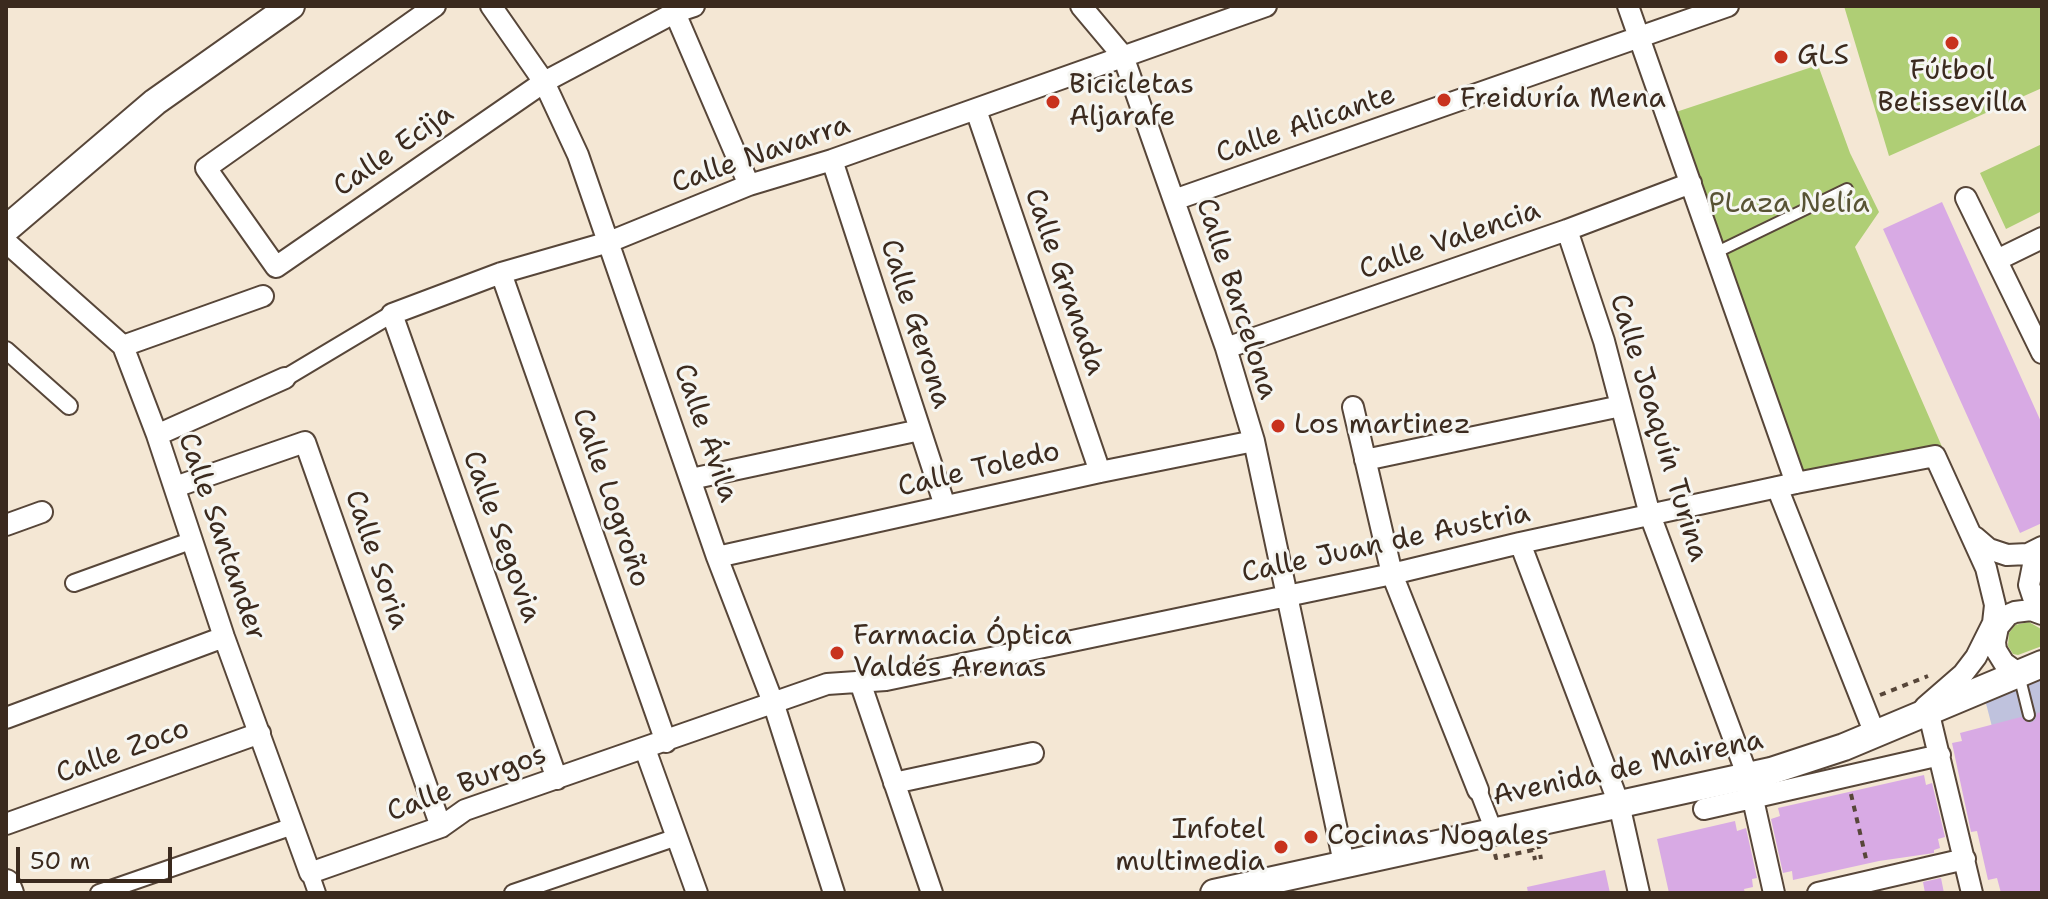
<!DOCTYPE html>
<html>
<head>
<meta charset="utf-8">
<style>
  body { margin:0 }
  #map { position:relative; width:2048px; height:899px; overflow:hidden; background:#f4e7d4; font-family:"Shantell Sans",sans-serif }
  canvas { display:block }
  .frame { position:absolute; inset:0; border:8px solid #3b2a1e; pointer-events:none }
  .scale { position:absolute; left:16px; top:847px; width:156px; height:36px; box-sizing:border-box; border:4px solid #3b2a1e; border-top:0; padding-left:10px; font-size:24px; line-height:28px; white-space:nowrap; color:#3b2a1e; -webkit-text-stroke:6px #f6f6f2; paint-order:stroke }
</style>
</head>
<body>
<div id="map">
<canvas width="2048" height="899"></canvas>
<div class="frame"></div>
<div class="scale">50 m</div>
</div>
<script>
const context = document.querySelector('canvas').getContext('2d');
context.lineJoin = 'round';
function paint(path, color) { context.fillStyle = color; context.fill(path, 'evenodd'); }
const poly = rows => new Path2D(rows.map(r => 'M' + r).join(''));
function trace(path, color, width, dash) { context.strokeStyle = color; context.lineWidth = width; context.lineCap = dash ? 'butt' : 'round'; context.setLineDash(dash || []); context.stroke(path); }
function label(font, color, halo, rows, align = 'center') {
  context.font = font + ' "Shantell Sans",sans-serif'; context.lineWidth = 6; context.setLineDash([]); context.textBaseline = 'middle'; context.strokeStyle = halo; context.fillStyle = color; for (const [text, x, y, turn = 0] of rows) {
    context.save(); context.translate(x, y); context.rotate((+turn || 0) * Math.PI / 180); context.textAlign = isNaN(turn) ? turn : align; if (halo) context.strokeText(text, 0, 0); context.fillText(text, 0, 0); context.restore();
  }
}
paint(poly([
  [2042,664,2042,893,2035,893,1982,688]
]), '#bfc2dd');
paint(poly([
  [1844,6,2042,6,2042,88,1889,156],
  [1818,65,1850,153,1879,212,1855,247,1943,449,1803,474,1676,112],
  [2042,144,2042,211,2006,229,1980,173],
  [2029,622,2041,629,2042,646,2018,655,2013,654,2008,646,2009,633,2015,625]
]), '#afce75');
paint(poly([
  [1942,202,2042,424,2042,523,2020,533,1883,229],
  [2042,712,2042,893,2001,893,1997,878,1988,880,1977,831,1971,832,1952,743,1962,741,1960,733,2021,717,2030,723,2035,720,2037,713],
  [1924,775,1926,785,1932,783,1945,837,1938,839,1940,848,1934,850,1934,853,1879,861,1793,880,1792,871,1783,873,1771,819,1780,816,1778,808],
  [1735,821,1737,831,1746,828,1757,878,1752,879,1753,887,1744,889,1745,893,1669,893,1657,839],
  [1605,870,1610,893,1528,893,1527,887],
  [1941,878,1944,893,1925,893,1923,882]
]), '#d8aae4');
const service = poly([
  [1715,253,1847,189],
  [2019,675,2029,715]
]);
const pedestrian = poly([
  [6,350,69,406],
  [285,378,392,314],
  [74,583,193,540],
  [1478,790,1494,831],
  [310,873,317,893],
  [99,893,293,826],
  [513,893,677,837]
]);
const minor = poly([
  [435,6,206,168,276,267,544,82,676,12,694,6],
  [491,6,544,82,578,155,717,557,774,705,834,893],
  [672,6,749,185],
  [1081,6,1123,56,1226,348,1254,441,1344,863],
  [1628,6,1796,483],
  [976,110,1100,472],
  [832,160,945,506],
  [1966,198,2042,353],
  [1174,200,1728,6],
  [1567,230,1604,341,1650,515,1748,777,1774,893],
  [6,242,123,346,157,435,224,637,310,873,441,827,465,810,827,684,886,680,1392,574,1520,543,1796,483,1935,456,1986,568,1995,605,1993,623,1976,657,1963,674,1925,707],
  [1997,260,2042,238],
  [501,273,666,742],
  [123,346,263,296],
  [1226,348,1567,230,1691,183],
  [1353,407,1392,574,1478,790],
  [157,435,285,378],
  [1365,460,1621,406],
  [691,479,920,430],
  [175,487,305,442,441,827],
  [1777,487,1875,734],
  [6,525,42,512],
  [1975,537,1989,549,2007,555,2028,554,2042,547],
  [1520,543,1619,804,1639,893],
  [2042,551,2033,565,2029,585,2034,600,2042,612],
  [717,557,1100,472,1254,441],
  [2018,673,2004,663,1996,650,1995,642,1998,627,2008,615,2015,612,2031,610,2042,614],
  [860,682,932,893],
  [1928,710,1972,893],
  [6,718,224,637],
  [645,749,697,893],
  [557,779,392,314,501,273,609,242,749,185,832,160,1266,6],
  [894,783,1033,753],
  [1704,809,1940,755],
  [6,824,260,733],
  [1818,893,1965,859]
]);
const tertiary = poly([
  [6,229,155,102,291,6],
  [6,883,10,893],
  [1214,893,1771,771,1844,747,2042,664]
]);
trace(service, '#574639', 14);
trace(pedestrian, '#574639', 20);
trace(minor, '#574639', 24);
trace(tertiary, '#574639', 30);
trace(poly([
  [1880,695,1928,676],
  [1851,794,1867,863],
  [1538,843,1541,859],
  [1495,854,1496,858,1533,850,1535,860]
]), '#574639', 4, [6, 6]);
trace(service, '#fff', 10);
trace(pedestrian, '#fff', 16);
trace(minor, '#fff', 20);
trace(tertiary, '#fff', 26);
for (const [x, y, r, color] of [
  [1952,43,8,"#c8321e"],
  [1781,57,8,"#c8321e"],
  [1444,100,8,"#c8321e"],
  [1053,102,8,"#c8321e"],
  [1278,426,8,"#c8321e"],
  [837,653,8,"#c8321e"],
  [1311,837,8,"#c8321e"],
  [1281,847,8,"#c8321e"]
]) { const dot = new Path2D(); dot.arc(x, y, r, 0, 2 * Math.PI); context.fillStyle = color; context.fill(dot); trace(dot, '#f6f6f2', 3); }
label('28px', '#3b2a1e', '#f6f6f2', [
  ["GLS",1797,57],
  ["Fútbol",1952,72,"center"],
  ["Betissevilla",1952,104,"center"],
  ["Bicicletas",1069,86],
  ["Aljarafe",1069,118],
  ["Freiduría Mena",1460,100],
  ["Los martinez",1294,426],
  ["Farmacia Óptica",853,637],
  ["Valdés Arenas",853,669],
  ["Infotel",1265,831,"right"],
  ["multimedia",1265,863,"right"],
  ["Cocinas Nogales",1327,837]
], 'left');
label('28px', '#3b2a1e', '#f6f6f2', [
  ["Calle Alicante",1306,125,-19],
  ["Calle Ecija",394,151,-35],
  ["Calle Navarra",761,155,-19],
  ["Calle Valencia",1450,241,-19],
  ["Calle Granada",1064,282,71],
  ["Calle Barcelona",1236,299,72],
  ["Calle Gerona",915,324,72],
  ["Calle Joaquín Turina",1658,428,73],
  ["Calle Ávila",705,433,71],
  ["Calle Toledo",979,470,-13],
  ["Calle Logroño",610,498,71],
  ["Calle Santander",221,537,71],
  ["Calle Segovia",501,537,70],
  ["Calle Juan de Austria",1386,544,-12],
  ["Calle Soria",376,560,71],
  ["Calle Zoco",123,752,-20],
  ["Avenida de Mairena",1628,769,-12],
  ["Calle Burgos",467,784,-21]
]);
label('28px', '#585334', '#f6f6f2', [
  ["PLaza Nelía",1789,205]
]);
</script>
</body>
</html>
